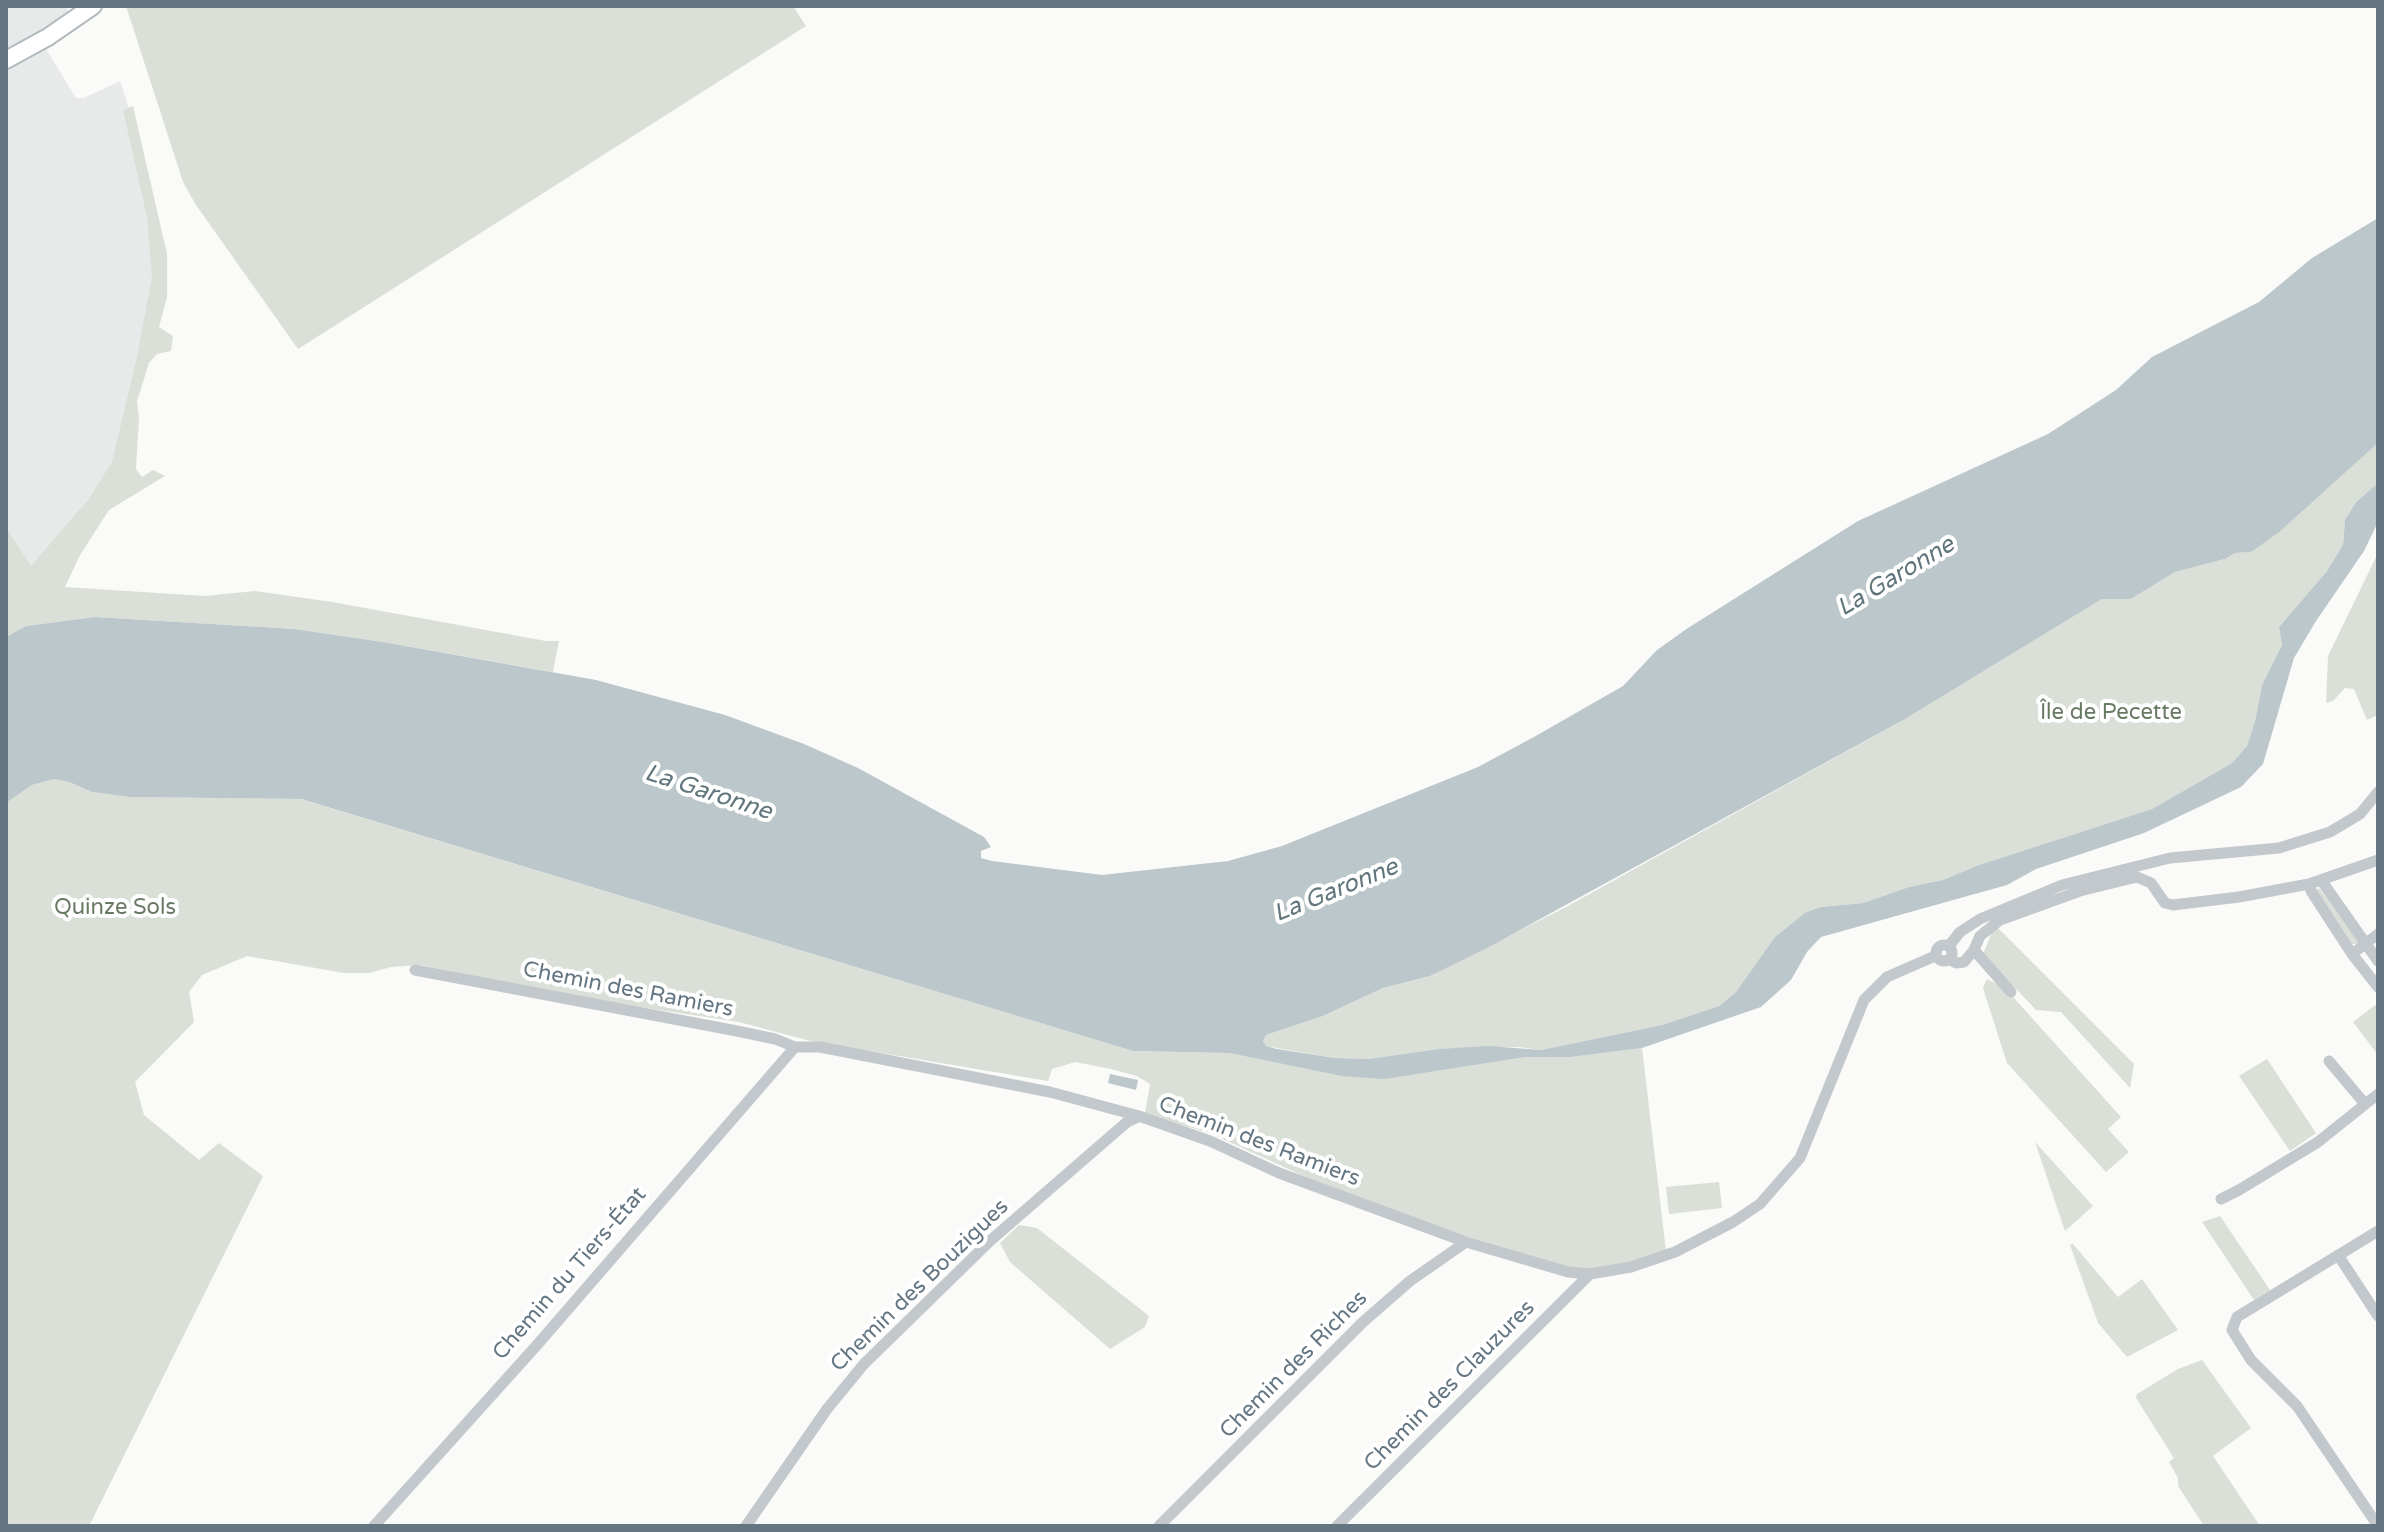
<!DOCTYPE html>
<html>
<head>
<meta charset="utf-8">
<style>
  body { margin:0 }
  #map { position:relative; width:2384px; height:1532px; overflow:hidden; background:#fafaf8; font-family:"Varela Round",sans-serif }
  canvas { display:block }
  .frame { position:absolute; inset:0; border:8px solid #657683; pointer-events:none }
</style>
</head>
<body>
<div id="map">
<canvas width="2384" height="1532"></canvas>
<div class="frame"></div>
</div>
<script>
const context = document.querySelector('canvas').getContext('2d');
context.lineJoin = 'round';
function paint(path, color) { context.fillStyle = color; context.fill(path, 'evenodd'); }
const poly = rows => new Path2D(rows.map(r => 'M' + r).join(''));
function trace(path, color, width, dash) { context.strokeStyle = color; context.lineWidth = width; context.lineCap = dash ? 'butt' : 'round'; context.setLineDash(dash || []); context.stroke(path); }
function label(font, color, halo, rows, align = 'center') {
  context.font = font + ' "Varela Round",sans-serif'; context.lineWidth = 8; context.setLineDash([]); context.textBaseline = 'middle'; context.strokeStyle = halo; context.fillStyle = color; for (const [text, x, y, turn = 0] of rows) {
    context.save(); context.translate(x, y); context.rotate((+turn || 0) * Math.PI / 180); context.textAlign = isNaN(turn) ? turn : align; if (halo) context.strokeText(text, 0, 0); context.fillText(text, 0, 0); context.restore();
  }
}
paint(poly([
  [6,6,65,6,80,27,46,49,76,98,84,98,120,81,137,133,165,272,110,502,42,584,6,527]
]), '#e8e9e9');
paint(poly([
  [126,6,793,6,806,26,298,349,196,205,183,182],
  [133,106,167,254,167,297,159,327,173,336,171,351,157,354,149,363,137,401,139,419,136,469,142,477,153,470,165,476,109,510,80,555,65,587,204,596,255,591,332,602,546,641,559,641,553,672,383,642,295,629,95,617,26,626,6,637,6,527,31,566,89,499,112,462,137,357,152,277,147,217,123,110],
  [2378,443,2378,483,2356,502,2345,520,2343,545,2327,571,2279,627,2282,645,2262,685,2255,721,2247,746,2232,763,2152,809,1979,865,1943,880,1909,887,1863,903,1821,907,1774,938,1736,992,1719,1006,1662,1025,1541,1050,1519,1047,1438,1049,1368,1059,1335,1058,1265,1046,1263,1041,1266,1035,1323,1016,1383,988,1430,976,1566,907,1905,719,2102,599,2131,599,2175,572,2225,559,2235,553,2251,552,2297,515],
  [2378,553,2378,715,2367,720,2354,689,2345,688,2333,701,2326,703,2328,656],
  [54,779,69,782,92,792,129,797,300,799,1133,1051,1229,1053,1341,1076,1419,1073,1526,1057,1571,1057,1642,1048,1666,1251,1629,1262,1590,1269,1568,1267,1469,1237,1325,1186,1212,1134,1145,1114,1150,1084,1137,1076,1111,1069,1075,1062,1052,1069,1048,1081,810,1041,739,1022,580,998,421,965,391,967,369,973,344,973,247,956,202,975,189,992,194,1022,135,1082,144,1115,199,1160,219,1143,263,1176,89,1526,6,1526,6,803,32,785],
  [2319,888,2359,942,2356,944,2352,944,2316,890],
  [1994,927,1997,927,2134,1064,2130,1088,2061,1012,2036,1010,1983,954],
  [1987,979,2005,988,2121,1117,2108,1129,2129,1152,2106,1172,2007,1063,1983,988],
  [2378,1003,2378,1055,2353,1022],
  [2267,1059,2316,1133,2290,1151,2239,1076],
  [2035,1142,2093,1206,2065,1231],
  [1719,1182,1722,1208,1669,1214,1666,1187],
  [2220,1216,2270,1290,2254,1300,2202,1222],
  [1019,1225,1037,1228,1149,1316,1145,1327,1110,1349,1010,1262,1000,1243],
  [2073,1244,2118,1297,2142,1279,2178,1330,2127,1357,2098,1323,2070,1245],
  [2202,1360,2251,1428,2213,1456,2260,1526,2204,1526,2178,1486,2178,1478,2169,1462,2174,1458,2136,1398,2137,1394,2178,1369]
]), '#dadfd7');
paint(poly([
  [2378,218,2378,443,2279,532,2251,552,2235,553,2225,559,2175,572,2131,599,2102,599,1905,719,1489,947,1430,976,1383,988,1323,1016,1266,1035,1263,1041,1266,1046,1277,1049,1335,1058,1368,1059,1438,1049,1489,1046,1541,1050,1662,1025,1719,1006,1736,992,1774,938,1805,913,1821,907,1863,903,1909,887,1943,880,1979,865,2152,809,2232,763,2247,746,2255,721,2262,685,2282,645,2279,627,2327,571,2343,545,2345,520,2356,502,2378,483,2378,522,2364,551,2316,621,2294,658,2263,764,2241,787,2144,833,2036,869,2007,885,1821,937,1807,952,1791,980,1761,1007,1642,1048,1571,1057,1526,1057,1384,1079,1341,1076,1229,1053,1133,1051,301,799,129,797,92,792,69,782,54,779,32,785,6,803,6,637,26,626,95,617,295,629,383,642,596,680,725,715,804,744,858,768,984,837,991,847,981,851,981,858,992,861,1102,875,1228,861,1282,846,1478,767,1534,737,1623,686,1657,650,1688,628,1858,521,2048,434,2116,390,2152,357,2259,302,2312,258],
  [1110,1074,1138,1080,1136,1090,1108,1083]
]), '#bbc7cb');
const secondary = poly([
  [6,60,48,37,93,6]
]);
trace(secondary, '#b3babf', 20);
trace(poly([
  [2321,880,2378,961],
  [2309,884,2311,891,2352,954,2378,987],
  '1936 953a8 8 0 1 1 16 0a8 8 0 1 1-16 0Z',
  [1949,946,1960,932,1980,919,2062,885,2170,858,2279,848,2330,832,2360,814,2378,792],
  [1974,950,2011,992],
  [2352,954,2378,934],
  [1949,959,1956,963,1964,962,1974,950,1980,936,2000,920,2080,891,2137,877,2151,883,2165,903,2173,905,2239,897,2309,884,2378,860],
  [415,970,737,1031,775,1039,795,1047,820,1047,1050,1092,1139,1116,1210,1141,1279,1173,1466,1242,1568,1272,1590,1274,1631,1267,1675,1252,1733,1222,1760,1204,1800,1158,1864,1000,1887,977,1935,956],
  [2329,1061,2365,1104],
  [2221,1199,2239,1190,2318,1142,2378,1094],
  [2338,1255,2378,1316],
  [374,1526,537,1345,795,1047],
  [746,1526,827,1409,864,1364,991,1240,1127,1122,1138,1117],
  [1159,1526,1363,1322,1410,1281,1466,1242],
  [1337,1526,1590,1274],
  [2378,1526,2297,1406,2251,1360,2232,1330,2237,1317,2378,1231]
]), '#c3c8cc', 11);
trace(secondary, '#fff', 16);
label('22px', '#687a64', '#fff', [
  ["Île de Pecette",2111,713],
  ["Quinze Sols",115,908]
]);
label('22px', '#657683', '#fff', [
  ["Chemin des Ramiers",628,990,11],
  ["Chemin des Ramiers",1259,1142,21],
  ["Chemin du Tiers-État",570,1274,-49],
  ["Chemin des Bouzigues",920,1286,-44],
  ["Chemin des Riches",1294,1365,-45],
  ["Chemin des Clauzures",1450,1386,-45]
]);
label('italic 24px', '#60757c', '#fff', [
  ["La Garonne",1896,577,-31],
  ["La Garonne",708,793,18],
  ["La Garonne",1336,891,-22]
]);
</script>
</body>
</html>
